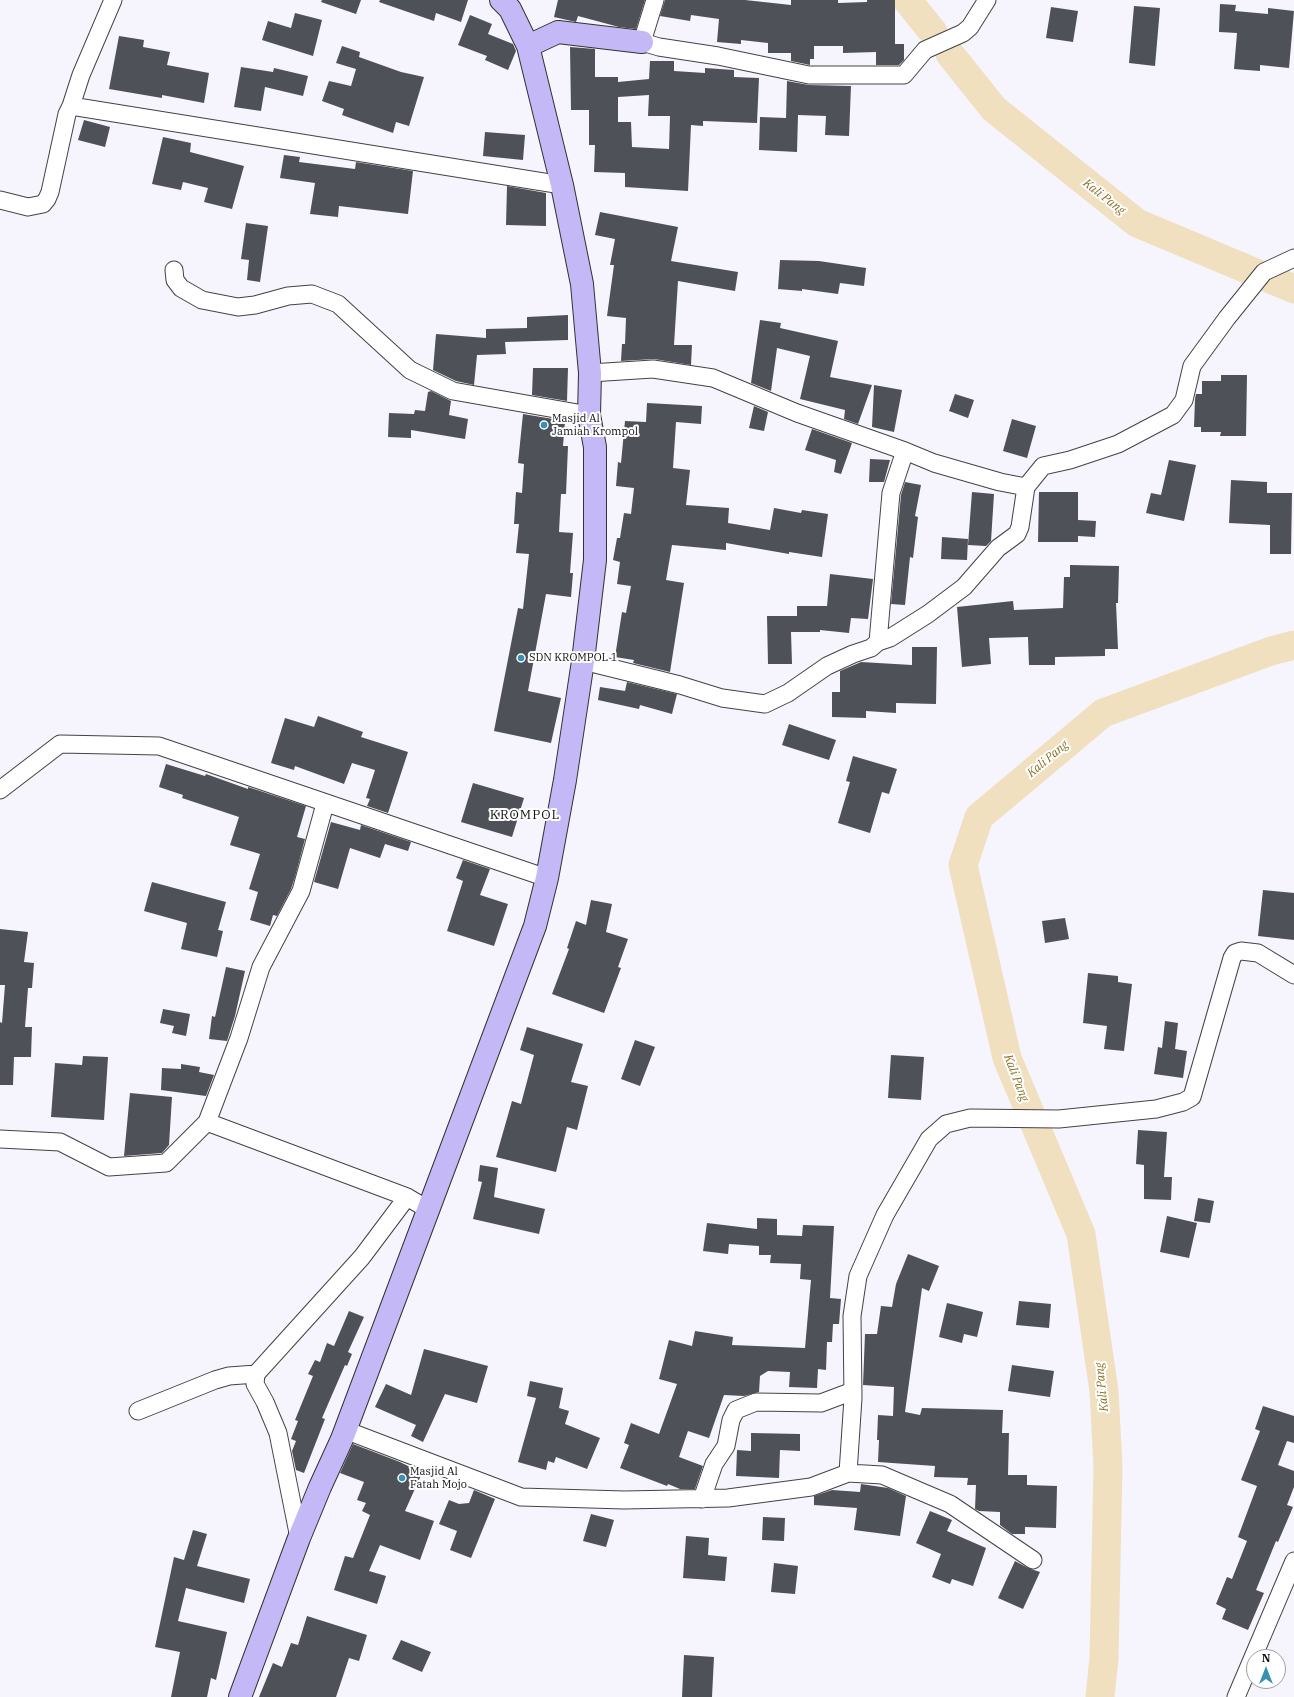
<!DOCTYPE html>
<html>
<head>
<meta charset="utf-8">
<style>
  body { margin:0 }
  #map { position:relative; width:1294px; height:1697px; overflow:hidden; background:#f6f5fe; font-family:"IBM Plex Serif",serif }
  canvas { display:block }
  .north { position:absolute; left:1246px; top:1649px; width:40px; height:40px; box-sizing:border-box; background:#fff; border:1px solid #9f9f9f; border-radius:50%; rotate:0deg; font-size:11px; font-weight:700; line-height:16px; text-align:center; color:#101010 }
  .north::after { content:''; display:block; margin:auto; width:14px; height:18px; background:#3792b2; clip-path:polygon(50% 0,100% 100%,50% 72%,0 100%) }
</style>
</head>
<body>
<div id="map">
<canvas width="1294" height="1697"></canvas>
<div class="north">N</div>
</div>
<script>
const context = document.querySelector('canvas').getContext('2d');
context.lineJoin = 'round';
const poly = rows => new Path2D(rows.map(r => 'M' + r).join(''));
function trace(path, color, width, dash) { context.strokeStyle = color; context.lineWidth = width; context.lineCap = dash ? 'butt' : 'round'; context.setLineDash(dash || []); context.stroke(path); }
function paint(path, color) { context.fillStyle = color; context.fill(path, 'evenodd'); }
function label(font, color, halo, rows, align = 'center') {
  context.font = font + ' "IBM Plex Serif",serif'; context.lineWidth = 4; context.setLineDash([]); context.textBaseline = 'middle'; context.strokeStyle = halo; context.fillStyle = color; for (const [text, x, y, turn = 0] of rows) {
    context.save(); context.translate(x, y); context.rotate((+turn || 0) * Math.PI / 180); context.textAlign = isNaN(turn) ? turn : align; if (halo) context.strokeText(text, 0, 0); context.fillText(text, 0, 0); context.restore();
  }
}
trace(poly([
  [907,0,933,32],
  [950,54,994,109,1137,223,1294,289],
  [1100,1697,1104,1658,1108,1466,1104,1391,1081,1234,1007,1058,963,865,979,817,1103,713,1271,651,1294,645]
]), '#f0e0bf', 29);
paint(poly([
  [322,0,361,0,356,14,321,2],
  [380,0,468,0,461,22,436,13,434,21,379,2],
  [558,0,645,0,636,29,619,27,578,16,576,22,554,17],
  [665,0,745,0,791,5,791,0,838,0,838,3,867,2,867,0,895,0,895,44,904,44,904,60,899,65,876,65,876,52,843,53,843,46,814,46,814,59,810,59,810,65,791,61,791,53,768,53,768,43,741,40,741,44,717,42,719,19,691,15,690,21,660,16],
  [1220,4,1236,5,1235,11,1268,14,1268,8,1294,11,1289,68,1260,65,1260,71,1234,69,1237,33,1219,32],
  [1134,6,1160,8,1155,66,1129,63],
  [1051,7,1078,11,1073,42,1046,38],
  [295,13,322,20,313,56,262,40,268,21,291,28],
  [470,15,492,24,488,34,513,44,516,51,508,70,485,60,487,56,458,45],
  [119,36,144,40,143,47,170,52,167,65,209,73,204,103,162,95,162,98,109,89],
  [342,46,360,52,359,57,401,72,424,77,409,126,396,122,393,133,342,115,344,109,322,101,329,81,351,86,356,69,336,63],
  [570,47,595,49,595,77,618,77,618,82,649,79,650,61,674,61,674,71,705,73,705,68,734,70,734,77,759,78,757,123,703,121,703,126,691,125,688,191,625,187,625,173,594,172,595,145,589,145,589,110,571,110],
  [649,95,648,116,670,116,669,149,632,147,631,122,618,122,618,97],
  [241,67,273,72,274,68,308,76,303,96,265,87,261,111,234,107],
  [787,81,809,85,851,86,849,136,825,135,826,116,798,115,797,152,759,150,760,117,786,118],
  [84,120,110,127,105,147,78,140],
  [485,132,525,135,523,160,483,156],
  [163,137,191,143,190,152,244,166,232,209,204,202,208,188,183,182,181,190,152,184],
  [284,155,300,157,299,162,355,169,356,162,413,171,408,214,339,206,338,217,310,214,315,183,280,178],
  [507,186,546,193,546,226,506,225],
  [600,212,678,227,671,261,738,272,735,291,678,281,674,345,692,345,691,365,654,359,621,361,622,344,625,344,626,318,607,316,614,265,610,265,615,239,595,235],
  [246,223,268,226,260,282,247,280,249,260,241,259],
  [780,260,819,261,866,268,864,286,840,283,838,294,802,289,802,291,778,289],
  [568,315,568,340,505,342,506,354,477,355,474,385,456,381,433,370,436,334,486,338,486,329,527,328,527,317],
  [760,320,781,323,780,328,838,341,830,377,872,385,858,424,844,419,845,410,800,399,810,356,777,348,771,391,751,383],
  [533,368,568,368,567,401,532,395],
  [1221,375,1247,375,1246,436,1220,436,1221,432,1201,432,1201,427,1194,427,1195,399,1196,394,1202,394,1202,381,1221,381],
  [874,385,902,390,894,432,872,427],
  [431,391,451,401,449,415,468,419,465,439,411,430,411,438,388,437,389,413,414,414,415,410,425,411,428,392],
  [955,394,974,400,968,418,949,411],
  [647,403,702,406,701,424,676,422,673,468,690,470,686,505,729,508,728,523,770,530,774,508,801,513,802,510,828,514,822,557,789,552,789,554,726,543,726,550,672,545,666,580,684,583,670,672,633,663,634,660,615,657,622,612,626,613,631,586,617,584,620,562,613,560,617,538,620,538,624,513,631,514,634,488,616,486,618,462,621,463,625,421,646,422],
  [754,406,768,412,764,431,749,428],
  [523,414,565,421,563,446,568,446,566,494,561,494,559,532,573,533,570,573,573,573,571,597,546,594,528,691,561,698,551,743,494,731,518,608,523,609,529,554,516,553,519,524,514,524,516,492,522,493,524,464,518,463],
  [1012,419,1036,426,1027,458,1003,451],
  [812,429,852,443,841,474,834,472,836,460,805,450],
  [870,459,890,460,884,482,869,482],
  [1169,460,1196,465,1184,521,1146,513,1151,493,1161,495],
  [1231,480,1267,482,1267,493,1292,493,1291,554,1270,554,1270,525,1229,523],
  [905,482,921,485,915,516,918,517,913,558,910,557,905,605,891,604,901,495],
  [972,492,994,494,991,541,986,546,968,545],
  [1039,492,1078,492,1078,520,1096,521,1095,537,1078,536,1078,542,1038,542],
  [942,537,968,539,967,560,941,559],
  [1070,565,1119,566,1118,603,1116,603,1118,649,1105,649,1105,656,1055,657,1055,665,1029,665,1028,637,989,638,991,664,962,667,957,607,1013,601,1014,610,1063,608,1064,577,1070,577],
  [830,574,873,579,868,619,851,618,849,633,820,630,820,632,791,632,792,664,768,664,767,616,797,616,797,606,827,606],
  [912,647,937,647,936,704,896,703,896,713,866,711,866,718,832,717,832,692,840,692,840,671,861,662,912,665],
  [627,682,677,694,672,714,640,705,639,709,598,700,600,687,625,691],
  [318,716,363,732,361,737,408,752,388,813,367,806,370,799,366,798,375,770,352,763,344,784,295,766,294,770,271,763,285,718,314,727],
  [789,724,836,740,829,760,782,745],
  [853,756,897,769,889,794,882,792,870,833,838,823,850,782,846,781],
  [166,764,205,776,206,774,248,789,248,787,306,806,297,837,305,839,295,877,291,889,277,916,273,915,270,926,250,920,258,892,249,889,260,854,230,845,239,817,182,798,183,795,159,787],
  [473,783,524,798,512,837,461,822],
  [331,822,360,830,361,825,411,842,408,851,385,844,380,858,350,848,338,889,314,882],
  [463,860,490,869,480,895,508,904,494,946,447,931,463,881,456,878],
  [152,882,226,902,218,930,223,931,217,957,181,949,187,923,144,911],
  [1263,890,1294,893,1294,940,1258,936],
  [591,900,612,904,606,932,628,939,618,967,621,968,604,1013,552,994,569,949,567,948,576,921,586,925],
  [1065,918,1069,939,1045,943,1042,921],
  [0,929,28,932,24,962,34,963,32,988,28,988,25,1027,32,1027,31,1057,14,1057,13,1085,0,1085,0,1022,2,1023,5,985,0,985],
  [226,967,245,971,235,1016,227,1041,209,1039,212,1016,215,1017],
  [1088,973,1118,976,1118,982,1132,984,1124,1051,1104,1049,1107,1026,1083,1023],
  [163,1009,190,1014,186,1036,172,1033,174,1026,160,1023],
  [1165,1021,1178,1023,1175,1049,1187,1051,1183,1078,1154,1074,1158,1047,1162,1048],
  [527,1027,583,1044,571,1082,588,1086,577,1130,567,1127,556,1172,496,1157,512,1101,521,1104,534,1055,520,1050],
  [635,1040,655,1047,640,1086,621,1079],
  [891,1055,924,1057,921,1100,888,1098],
  [83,1056,108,1057,104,1120,51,1117,55,1063,82,1065],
  [181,1064,200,1067,199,1072,214,1075,206,1096,161,1090,162,1068,181,1069],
  [130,1093,172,1097,169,1145,162,1153,124,1156],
  [1138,1130,1167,1132,1164,1177,1172,1177,1171,1200,1144,1199,1144,1165,1136,1164],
  [480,1165,498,1168,494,1197,545,1209,539,1234,473,1219,482,1182,478,1181],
  [1198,1198,1214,1201,1210,1223,1194,1221],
  [1167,1216,1197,1223,1189,1258,1160,1252],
  [757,1218,777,1219,777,1235,802,1236,803,1225,834,1226,830,1298,841,1299,839,1324,833,1324,832,1342,827,1342,826,1370,818,1369,817,1388,789,1387,790,1372,768,1371,760,1376,759,1392,744,1396,724,1395,709,1438,688,1431,679,1457,703,1466,695,1489,680,1489,668,1484,667,1486,620,1468,629,1445,624,1443,631,1423,659,1434,677,1384,659,1379,669,1340,692,1346,695,1331,733,1337,732,1345,805,1348,811,1280,800,1279,801,1264,770,1263,771,1255,759,1255,759,1246,729,1244,728,1254,703,1251,707,1223,757,1229],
  [908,1254,939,1266,929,1291,922,1288,905,1412,920,1415,922,1408,1003,1410,1002,1433,1009,1433,1008,1475,1027,1475,1027,1485,1057,1486,1056,1528,1025,1527,1025,1534,1012,1534,1000,1525,1000,1512,979,1511,975,1509,976,1485,967,1485,968,1478,934,1477,935,1466,878,1462,879,1440,877,1440,878,1415,893,1416,894,1387,863,1385,865,1334,877,1334,881,1306,892,1307,896,1284],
  [1019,1301,1051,1304,1049,1328,1016,1325],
  [947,1303,983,1312,977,1337,964,1334,962,1343,939,1337],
  [349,1311,364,1317,348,1352,352,1354,347,1366,345,1365,322,1418,325,1419,304,1473,296,1470,292,1451,296,1441,291,1439,298,1421,295,1420,313,1376,308,1374,315,1360,320,1362,327,1343,334,1346],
  [424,1349,488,1366,477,1403,445,1394,423,1442,411,1436,416,1425,375,1407,386,1384,411,1395],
  [1012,1365,1054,1371,1050,1397,1008,1391],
  [530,1381,563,1388,559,1408,569,1411,565,1424,600,1438,587,1469,556,1457,554,1463,548,1461,546,1470,518,1462,536,1398,527,1396],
  [1263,1406,1294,1416,1294,1443,1287,1441,1278,1465,1294,1471,1294,1487,1287,1505,1293,1507,1278,1542,1276,1541,1256,1590,1264,1593,1248,1630,1222,1619,1226,1609,1216,1604,1227,1577,1232,1579,1247,1541,1238,1537,1257,1486,1241,1480,1260,1431,1255,1429],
  [751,1433,800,1434,800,1451,780,1450,779,1478,736,1476,737,1450,751,1451],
  [353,1444,400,1462,422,1473,405,1511,434,1521,420,1560,380,1545,369,1571,386,1576,377,1604,334,1590,345,1556,353,1558,370,1515,362,1511,366,1503,357,1500,364,1482,340,1473],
  [861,1484,888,1488,906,1496,900,1536,854,1530,857,1508,814,1505,814,1496,832,1490,860,1492],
  [474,1490,495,1499,471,1558,450,1550,457,1531,439,1524,449,1500,459,1504,469,1503],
  [930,1511,952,1520,947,1531,986,1548,973,1586,952,1579,950,1584,932,1577,941,1554,916,1543],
  [591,1514,614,1520,606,1547,583,1541],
  [763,1517,785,1518,784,1541,762,1540],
  [193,1530,207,1534,197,1566,250,1579,244,1603,186,1588,178,1621,227,1632,216,1680,211,1678,207,1697,171,1697,180,1652,155,1647,174,1557,184,1560],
  [686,1536,709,1538,708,1555,727,1557,725,1581,683,1578],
  [1015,1561,1028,1568,1040,1572,1023,1609,998,1598],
  [774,1563,798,1566,795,1594,771,1592],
  [307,1616,367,1635,359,1661,349,1658,336,1697,259,1697,273,1663,282,1667,291,1643,298,1645],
  [401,1640,431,1652,422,1672,392,1659],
  [684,1655,714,1657,712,1697,682,1697]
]), '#4e5158');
const street = poly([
  [113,0,81,75,71,106,562,185],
  [655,0,642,42,659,47,718,56,809,75,904,75,925,50,963,33,970,27,987,0],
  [0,200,28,207,43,204,47,199,50,192,67,114,71,106],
  [174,270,175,280,181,288,202,300,238,307,255,305,288,296,312,294,338,304,410,370,453,391,589,415],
  [590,373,653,369,713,378,797,413,905,451,934,463,1000,482,1026,487],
  [878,642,891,493,905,451],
  [583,661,680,685,722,698,765,704,788,693,827,666,853,654,871,648,878,642,890,638,928,614,964,587,998,548,1017,534,1020,527,1026,487,1043,466,1070,460,1118,444,1173,415,1184,400,1192,366,1227,318,1264,272,1294,258],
  [0,790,60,744,159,746,547,878],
  [207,1122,239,1038,261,967,301,891,325,804],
  [0,1139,60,1142,109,1167,166,1163,207,1122,407,1197,429,1210],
  [138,1411,215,1380,229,1376,256,1374],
  [345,1430,521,1497,624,1500,728,1498,811,1487,848,1473,882,1475,950,1504,1033,1560],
  [848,1473,853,1398,852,1316,858,1276,885,1215,929,1139,946,1124,970,1118,1059,1119,1156,1109,1183,1102,1192,1097,1232,958,1235,953,1241,951,1258,953,1294,975],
  [702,1499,714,1464,726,1446,731,1420,736,1410,756,1402,821,1403,853,1391],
  [299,1538,278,1433,265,1402,255,1384,256,1374,362,1257,407,1197],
  [1236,1697,1294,1561]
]);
const secondary = poly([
  [528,46,558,32,642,42],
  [240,1697,299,1538,320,1487,342,1439,535,926,547,878,565,780,583,661,595,560,595,447,589,415,590,373,582,284,562,185,528,46,510,9,501,0]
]);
trace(street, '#434343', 19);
trace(secondary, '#323232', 24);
trace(street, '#fff', 17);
trace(secondary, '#c4b8f6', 22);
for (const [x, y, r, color] of [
  [544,425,4,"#3792b2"],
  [521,658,4,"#3792b2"],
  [402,1478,4,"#3792b2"]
]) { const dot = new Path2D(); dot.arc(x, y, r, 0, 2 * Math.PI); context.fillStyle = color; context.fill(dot); trace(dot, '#fff', 1.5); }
label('11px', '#101010', '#fff', [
  ["Masjid Al",552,419],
  ["Jamiah Krompol",552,432],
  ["SDN KROMPOL 1",529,658],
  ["Masjid Al",410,1472],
  ["Fatah Mojo",410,1485]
], 'left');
label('italic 12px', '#886f25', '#fff', [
  ["Kali Pang",1104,197,38],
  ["Kali Pang",1048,759,-40],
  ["Kali Pang",1016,1078,69],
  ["Kali Pang",1102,1387,-96]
]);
context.letterSpacing = '1px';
label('13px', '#101010', '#fff', [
  ["KROMPOL",525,815]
]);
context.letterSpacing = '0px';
</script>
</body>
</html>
